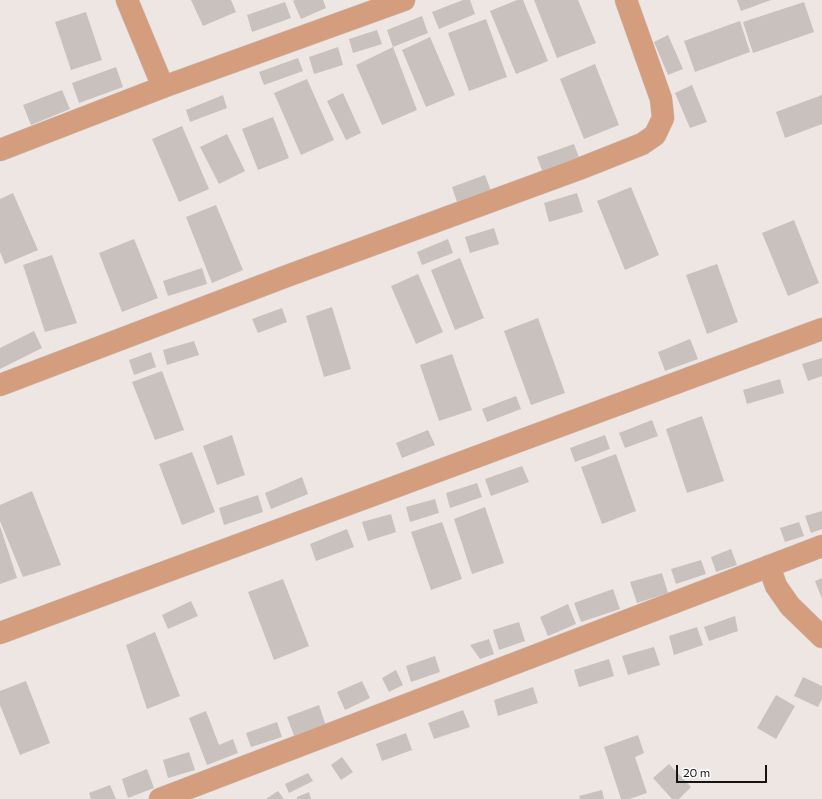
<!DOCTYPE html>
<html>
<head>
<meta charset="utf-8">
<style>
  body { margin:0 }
  #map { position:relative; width:822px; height:799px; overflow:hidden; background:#ede6e3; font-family:Commissioner,sans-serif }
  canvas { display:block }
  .scale { position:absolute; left:676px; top:765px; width:91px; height:18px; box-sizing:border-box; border:2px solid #171413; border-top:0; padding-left:5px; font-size:12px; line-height:14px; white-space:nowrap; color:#171413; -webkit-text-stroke:3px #fff; paint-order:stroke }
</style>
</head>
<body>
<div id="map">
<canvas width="822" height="799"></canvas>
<div class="scale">20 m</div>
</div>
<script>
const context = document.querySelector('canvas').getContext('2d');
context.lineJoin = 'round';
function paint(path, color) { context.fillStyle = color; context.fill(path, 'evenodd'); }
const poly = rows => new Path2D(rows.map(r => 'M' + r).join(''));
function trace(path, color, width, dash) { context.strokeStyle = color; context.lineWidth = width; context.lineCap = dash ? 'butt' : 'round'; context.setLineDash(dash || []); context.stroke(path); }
paint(poly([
  [191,0,231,0,236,12,203,26],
  [295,0,323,0,326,8,301,19,293,1],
  [463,0,470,0,475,14,439,29,432,12],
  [517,0,523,0,548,61,516,74,490,11],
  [534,0,578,0,596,43,557,58],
  [737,0,771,0,741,11],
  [285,2,291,18,252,32,247,15],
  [804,2,814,32,753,53,743,22],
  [86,12,102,60,71,70,55,22],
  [422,16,428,33,393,47,387,30],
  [486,19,507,77,469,91,448,33],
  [740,21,750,52,695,72,684,41],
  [377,30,382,44,353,53,349,39],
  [668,35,683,69,668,75,654,42],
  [430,37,455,95,426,107,402,50],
  [338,47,343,65,314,74,309,57],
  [393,47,417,110,382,125,356,65],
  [298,58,303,71,264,85,259,72],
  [595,64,619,125,584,139,560,79],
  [116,67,123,87,79,103,72,83],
  [307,79,334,140,301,155,274,93],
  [692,85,707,122,690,128,675,93],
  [62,90,70,109,31,125,23,105],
  [343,93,361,133,346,140,327,101],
  [223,95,227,108,190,122,186,110],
  [822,95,822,124,785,138,776,112],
  [273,117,289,158,258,170,242,129],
  [182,126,209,189,179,202,152,139],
  [227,134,245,171,219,184,200,147],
  [574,144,580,160,543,173,537,157],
  [485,175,491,191,457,202,452,187],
  [631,187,659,255,625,270,597,201],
  [13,193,38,250,5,264,0,252,0,199],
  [577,193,583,212,549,222,544,203],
  [216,205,243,270,212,283,186,217],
  [794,220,819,283,788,296,762,233],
  [494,228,499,244,470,253,465,237],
  [134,239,158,298,122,312,99,253],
  [448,239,453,253,422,265,417,252],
  [52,255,77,323,45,332,23,265],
  [460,258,484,318,455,330,431,270],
  [717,264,738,322,707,334,686,275],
  [202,268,207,284,168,296,163,281],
  [418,274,443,332,416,344,391,286],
  [332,307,351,369,324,377,306,316],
  [282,308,287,322,258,333,252,319],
  [538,318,565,393,531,405,504,331],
  [34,331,42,348,0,369,0,348],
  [690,339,698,359,665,371,658,352],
  [194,341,199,355,167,365,163,350],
  [151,352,156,367,134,375,129,360],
  [452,354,472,410,439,421,420,365],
  [822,358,822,376,808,381,802,364],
  [162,371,184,430,155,440,132,382],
  [780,379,784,393,747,404,743,390],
  [516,396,521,409,487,422,482,409],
  [702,416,724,481,687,493,666,429],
  [652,420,658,436,625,448,619,433],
  [428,430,435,445,402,458,396,443],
  [232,435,245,475,217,485,203,446],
  [605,435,610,449,575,462,570,448],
  [192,452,215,512,182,525,159,464],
  [616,454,636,511,602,524,581,467],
  [522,466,529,482,491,496,485,479],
  [302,477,308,494,271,509,265,493],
  [477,483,482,497,450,508,446,493],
  [32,491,61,565,23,577,0,521,0,505],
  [258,495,263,512,224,525,219,508],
  [435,499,439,513,410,522,406,507],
  [485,507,504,563,472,574,454,519],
  [822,511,822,529,811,533,805,516],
  [391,514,396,532,368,541,362,522],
  [442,522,462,579,431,590,411,532],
  [799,522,804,536,785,542,780,528],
  [0,526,17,578,0,584],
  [347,529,354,547,316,561,310,544],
  [731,549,737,565,716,572,711,557],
  [701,560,706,574,676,584,671,569],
  [662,573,668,593,637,603,630,582],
  [822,578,822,599,815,581],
  [283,579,309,646,274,660,248,592],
  [613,589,620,609,581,622,574,603],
  [191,601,198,616,168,629,162,615],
  [568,604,576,624,548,636,540,617],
  [735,616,738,631,709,641,704,627],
  [519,622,525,641,499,650,493,630],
  [697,627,703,645,674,655,669,636],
  [155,632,180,696,147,709,126,645],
  [489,639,494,654,480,659,470,645],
  [654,647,660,665,628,675,622,656],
  [435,656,440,672,411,682,406,666],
  [609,659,614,676,579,687,574,670],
  [396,670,403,685,389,692,382,678],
  [803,677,822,686,822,699,818,707,794,696],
  [26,681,50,743,20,755,0,705,0,691],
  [362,681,370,698,345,710,337,692],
  [533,687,538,703,498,716,494,700],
  [776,695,795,706,776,739,757,728],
  [319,705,326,726,295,738,287,717],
  [463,710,470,727,434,739,428,723],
  [206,711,219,745,233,739,238,753,207,765,189,718],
  [277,722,282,737,251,747,246,733],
  [406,733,412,750,382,761,376,744],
  [638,735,644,753,635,757,647,793,629,799,621,799,604,747],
  [189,752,195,770,168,778,163,760],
  [342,757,353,772,341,780,331,765],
  [669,764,691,787,679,799,672,799,653,778],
  [147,769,154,788,128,798,122,779],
  [308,773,313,781,289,793,285,784],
  [110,785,116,799,91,799,89,793],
  [602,790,604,799,580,799,579,796],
  [278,791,284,799,266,799],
  [309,792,311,799,297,799,297,797]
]), '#c8c1bd');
const street = poly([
  [127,0,163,87],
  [0,150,163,87,404,0],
  [0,385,287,276,579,169,642,144,655,135,663,118,661,99,626,0],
  [769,566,776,586,790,606,822,637],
  [0,633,822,329],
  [160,799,822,546]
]);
trace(street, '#cbc4c2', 23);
trace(street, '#d49d7d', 22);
</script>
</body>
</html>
